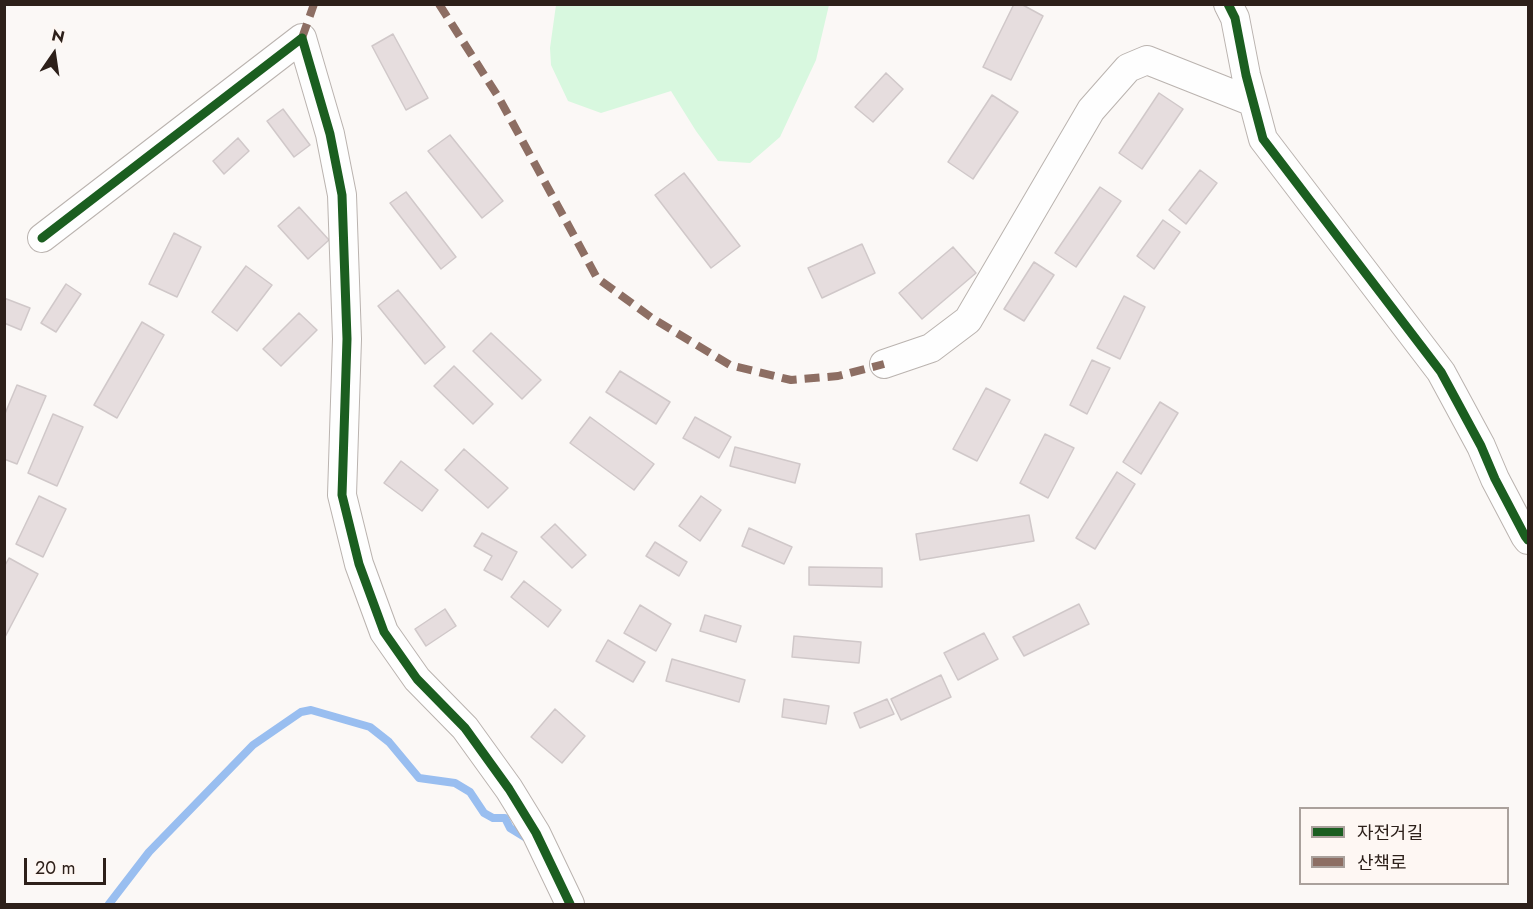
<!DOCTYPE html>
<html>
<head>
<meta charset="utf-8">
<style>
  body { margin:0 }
  #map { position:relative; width:1533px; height:909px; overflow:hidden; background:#fbf8f6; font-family:Jost,"Noto Sans KR",sans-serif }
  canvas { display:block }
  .frame { position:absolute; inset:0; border:6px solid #2d201a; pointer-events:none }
  .legend { position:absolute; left:1299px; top:807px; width:210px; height:78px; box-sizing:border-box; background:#fef7f3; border:2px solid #aaa19c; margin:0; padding:8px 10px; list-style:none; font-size:18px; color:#2d201a }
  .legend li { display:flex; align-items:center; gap:12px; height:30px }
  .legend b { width:30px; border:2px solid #aaa19c }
  .north { position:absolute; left:24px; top:24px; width:60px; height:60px; -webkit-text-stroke:4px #fef7f3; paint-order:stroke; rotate:13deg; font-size:16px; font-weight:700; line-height:24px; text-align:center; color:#2d201a }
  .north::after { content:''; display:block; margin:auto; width:21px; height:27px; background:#2d201a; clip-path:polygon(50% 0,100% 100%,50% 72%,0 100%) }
  .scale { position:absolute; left:24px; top:858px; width:82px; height:27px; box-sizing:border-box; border:3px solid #2d201a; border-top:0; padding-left:8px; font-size:18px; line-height:21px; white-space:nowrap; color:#2d201a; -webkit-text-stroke:4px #fef7f3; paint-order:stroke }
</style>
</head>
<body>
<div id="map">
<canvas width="1533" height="909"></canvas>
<div class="frame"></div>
<ul class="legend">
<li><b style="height:8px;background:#1b5e20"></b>자전거길</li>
<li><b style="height:8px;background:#8d6e63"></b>산책로</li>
</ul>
<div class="north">N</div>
<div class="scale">20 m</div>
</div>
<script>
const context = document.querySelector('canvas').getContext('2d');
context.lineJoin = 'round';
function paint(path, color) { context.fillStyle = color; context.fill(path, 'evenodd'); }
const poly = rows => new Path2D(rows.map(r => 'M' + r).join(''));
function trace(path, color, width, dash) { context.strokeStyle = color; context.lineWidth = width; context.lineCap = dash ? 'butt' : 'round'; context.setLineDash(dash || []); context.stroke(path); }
paint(poly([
  [556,5,556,4,829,5,816,60,780,137,750,163,718,161,696,131,671,91,601,113,568,101,551,65,550,48]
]), '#d8f8df');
trace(poly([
  [109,904,149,852,253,745,301,712,311,710,370,727,389,742,419,778,455,783,470,792,484,813,493,818,505,818,510,828,528,839]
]), '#99bef0', 8);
const building = poly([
  [1014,4,1021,4,1043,16,1011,80,983,67,1014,4],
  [393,34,428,98,406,110,372,46,393,34],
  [886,73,903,89,873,122,855,107,886,73],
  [1159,93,1183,109,1142,169,1119,153,1159,93],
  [992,95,1018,112,973,179,948,162,992,95],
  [283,109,310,145,294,157,267,121,283,109],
  [450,135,503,201,482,218,428,151,450,135],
  [238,138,249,151,224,174,213,161,238,138],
  [1200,170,1217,183,1186,224,1169,210,1200,170],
  [684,173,740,246,711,268,655,195,684,173],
  [1100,187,1121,201,1076,267,1055,253,1100,187],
  [406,192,456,257,441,269,390,203,406,192],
  [299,207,329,240,308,259,278,226,299,207],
  [1163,220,1180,232,1154,269,1137,256,1163,220],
  [174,233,201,247,177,297,149,284,174,233],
  [862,244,875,273,822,298,808,268,862,244],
  [953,247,976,273,922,319,899,293,953,247],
  [1034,262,1054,275,1024,321,1004,309,1034,262],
  [246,266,272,285,237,331,212,312,246,266],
  [66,284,81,294,56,332,41,323,66,284],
  [398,290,445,347,425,364,378,306,398,290],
  [1124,296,1145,307,1120,359,1097,348,1124,296],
  [4,298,30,308,21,330,4,323,4,298],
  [299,313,317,330,281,366,263,349,299,313],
  [142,322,164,335,117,418,94,405,142,322],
  [491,333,541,380,522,399,473,351,491,333],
  [1092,360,1110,368,1087,414,1070,405,1092,360],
  [454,366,493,404,473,424,434,386,454,366],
  [620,371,670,402,656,424,606,392,620,371],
  [17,385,46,396,17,464,4,459,4,416,17,385],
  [986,388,1010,400,977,461,953,449,986,388],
  [1160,402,1178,413,1141,474,1123,462,1160,402],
  [53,414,83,427,57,486,28,473,53,414],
  [590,417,654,464,634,490,570,443,590,417],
  [695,417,731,437,719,458,683,438,695,417],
  [1045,434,1074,448,1048,498,1020,483,1045,434],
  [735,447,800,464,795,483,730,466,735,447],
  [464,449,508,488,488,508,445,470,464,449],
  [401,461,438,490,422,511,384,483,401,461],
  [1117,472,1135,484,1095,549,1076,538,1117,472],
  [39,496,66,509,43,557,16,544,39,496],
  [701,496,721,510,700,541,679,526,701,496],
  [1029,515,1034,541,920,560,916,534,1029,515],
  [555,524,586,555,572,568,541,537,555,524],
  [749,528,792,547,784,564,742,546,749,528],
  [482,533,517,552,502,580,484,570,492,556,474,546,482,533],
  [655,542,687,562,679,576,646,556,655,542],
  [9,558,38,574,5,637,4,567,9,558],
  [809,567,882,568,882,587,809,585,809,567],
  [524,581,561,610,548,627,511,597,524,581],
  [1079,604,1089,624,1024,656,1013,637,1079,604],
  [640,605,671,624,656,651,624,633,640,605],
  [445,609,456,626,426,646,415,629,445,609],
  [705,615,741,626,736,642,700,631,705,615],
  [984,633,998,659,958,680,944,653,984,633],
  [794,636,861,642,859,663,792,657,794,636],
  [608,640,645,662,633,682,596,661,608,640],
  [672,659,745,680,739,702,666,681,672,659],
  [941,675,951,697,901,720,891,699,941,675],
  [784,699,829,706,826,724,782,717,784,699],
  [887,699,894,714,860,728,854,713,887,699],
  [555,709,585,736,562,763,531,737,555,709]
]);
paint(building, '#e6ddde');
trace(building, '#d0c8c9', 1.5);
const minor = poly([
  [1228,4,1235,18,1246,75,1263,139,1441,372,1481,446,1495,479,1525,536,1528,540],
  [42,238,302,38,330,134,342,195,347,339,342,495,359,564,384,632,417,679,465,728,509,789,536,833,570,904],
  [884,364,931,348,968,320,1091,110,1128,68,1147,60,1253,102]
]);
trace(minor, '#bab3af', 30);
trace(minor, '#fefefe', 28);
trace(poly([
  [439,4,499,98,597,278,652,318,730,365,791,380,838,376,884,364],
  [302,38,314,4]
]), '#8d6e63', 8, [15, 8]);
trace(poly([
  [1228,4,1235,18,1246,75,1263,139,1441,372,1481,446,1495,479,1525,536,1528,540],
  [42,238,302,38,330,134,342,195,347,339,342,495,359,564,384,632,417,679,465,728,509,789,536,833,570,904]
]), '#1b5e20', 9);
</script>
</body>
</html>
